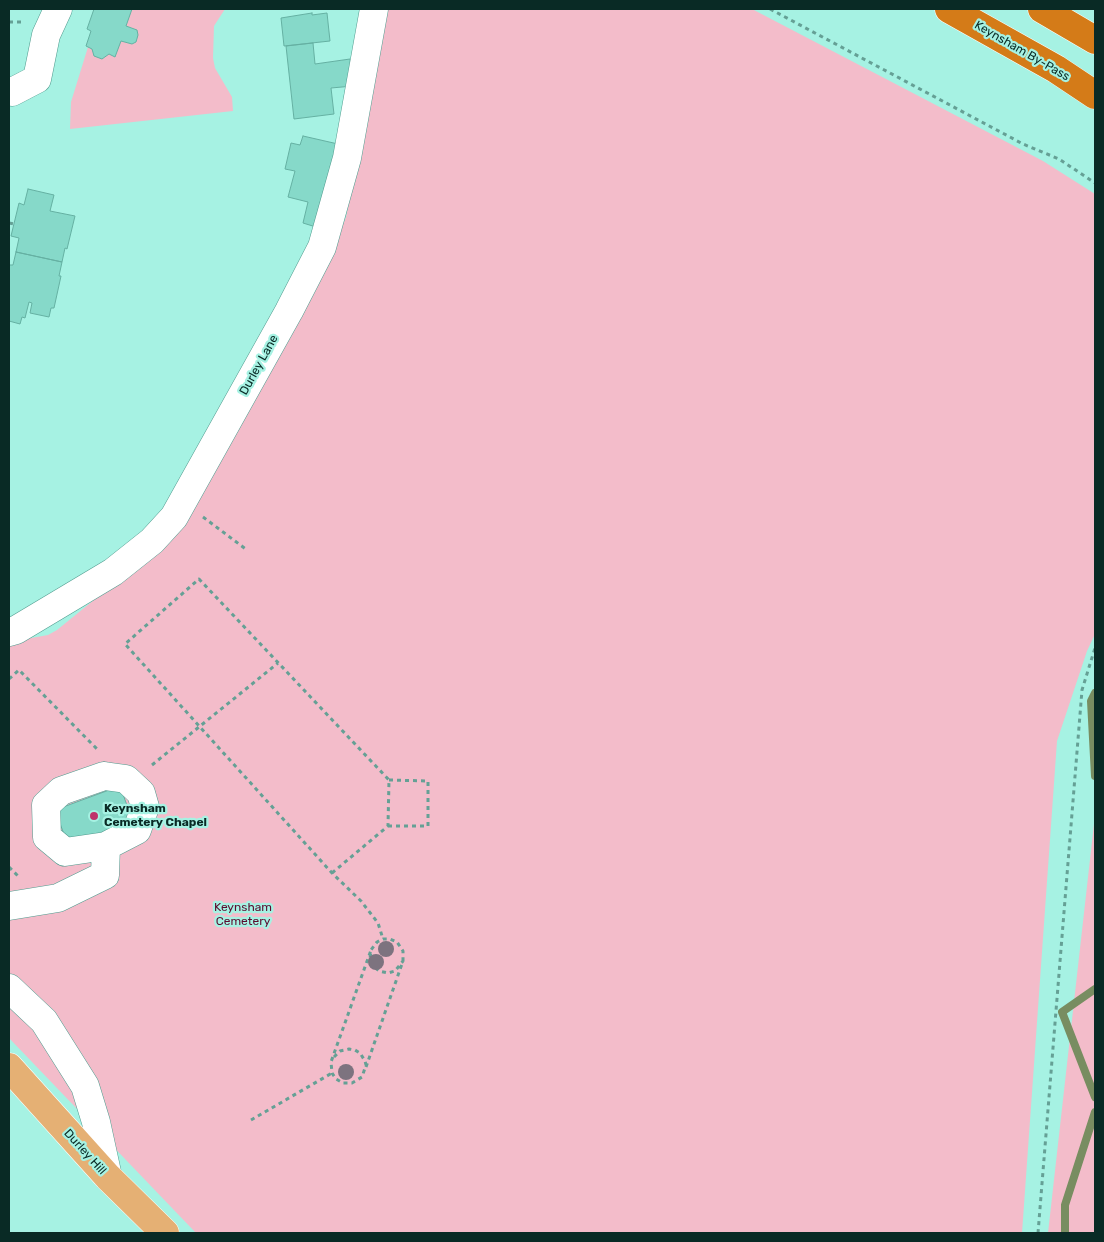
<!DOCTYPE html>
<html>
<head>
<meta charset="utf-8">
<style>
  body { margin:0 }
  #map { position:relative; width:1104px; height:1242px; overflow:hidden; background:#a6f2e3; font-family:Rubik,sans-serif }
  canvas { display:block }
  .frame { position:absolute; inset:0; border:10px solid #092a25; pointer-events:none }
</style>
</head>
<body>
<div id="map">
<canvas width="1104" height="1242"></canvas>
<div class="frame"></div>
</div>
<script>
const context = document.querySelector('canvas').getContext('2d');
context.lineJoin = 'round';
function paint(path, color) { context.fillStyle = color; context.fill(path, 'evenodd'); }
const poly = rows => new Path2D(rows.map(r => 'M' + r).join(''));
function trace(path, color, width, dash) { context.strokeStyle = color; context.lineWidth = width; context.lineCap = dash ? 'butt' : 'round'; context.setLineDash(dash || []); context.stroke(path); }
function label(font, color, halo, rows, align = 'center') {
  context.font = font + ' Rubik,sans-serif'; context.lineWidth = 4.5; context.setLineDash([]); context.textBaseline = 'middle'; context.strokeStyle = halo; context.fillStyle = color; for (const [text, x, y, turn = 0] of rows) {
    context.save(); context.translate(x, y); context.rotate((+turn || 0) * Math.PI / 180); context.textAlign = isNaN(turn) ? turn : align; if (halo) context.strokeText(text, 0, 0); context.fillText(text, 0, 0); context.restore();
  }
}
paint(poly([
  [132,9,225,9,214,26,213,58,215,68,232,97,233,111,70,129,71,102,88,47,92,49,94,56,102,59,109,54,115,57,121,41,132,44,136,42,137,30,126,26],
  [385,9,752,9,1043,161,1095,194,1095,634,1087,651,1057,741,1022,1233,196,1233,9,1038,9,642,48,635,57,630,174,535,326,266,346,217,377,55],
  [1095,815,1095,1233,1048,1233]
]), '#f3bcca');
trace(poly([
  [1095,693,1091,701,1095,776],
  [1095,989,1062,1012,1095,1097],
  [1065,1233,1065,1205,1095,1112]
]), '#788d61', 8);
const building = poly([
  [94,9,132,9,126,26,137,30,138,35,136,42,132,44,121,41,115,57,109,54,102,59,94,56,92,49,86,46,91,31,87,29,94,9],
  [312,13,312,15,327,13,330,41,284,46,281,18,312,13],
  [313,43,315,64,350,59,353,86,331,88,334,114,294,119,286,46,313,43],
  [303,136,338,144,316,227,303,223,308,202,288,197,295,171,285,169,291,143,300,145,303,136],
  [28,189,54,195,50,211,75,216,67,249,65,248,62,262,16,252,19,238,11,236,19,203,24,205,28,189],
  [16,252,62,262,59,276,61,276,54,308,51,308,49,317,30,313,32,303,29,302,25,318,22,317,20,324,9,321,9,265,13,265,16,252],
  [120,786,133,822,68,845,55,810,120,786]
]);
paint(building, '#86d9c9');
trace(building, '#65b0a2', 1);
const minor = poly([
  [9,91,12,92,37,79,46,35,58,9],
  [9,632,16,630,113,572,152,541,174,517,289,311,322,247,347,158,374,9],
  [104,776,126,779,141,793,145,807,137,830,106,846,65,852,47,837,46,805,61,791,104,776],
  [9,906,58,898,105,875,106,846],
  [9,988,44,1021,85,1086,96,1122,108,1177]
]);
const major = poly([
  [9,1067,108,1177,165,1233]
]);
const highway = poly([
  [949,9,1056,69,1095,95],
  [1042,9,1095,40]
]);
trace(minor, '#509b8e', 29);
trace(major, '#fff', 29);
trace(highway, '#fff', 29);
trace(poly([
  [770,9,1023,144,1059,159,1095,183],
  [9,22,23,22],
  [9,223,14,224],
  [203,517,247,550],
  [9,679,19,670,97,749],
  [152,765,278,663],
  [388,826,428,826,428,781,389,780],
  [9,867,19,877],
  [332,873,388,826,389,780,199,579,125,644,332,873,361,901,378,923,383,939],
  [334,1057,340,1051,349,1049,355,1050,360,1053,365,1061,366,1065,362,1077,352,1083,343,1083,336,1079,332,1073,331,1062,371,950],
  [366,1067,403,961,403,951,397,942,390,939,383,939,377,942,371,950,370,959,373,966,379,971,388,973,395,971,403,961],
  [251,1120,332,1073],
  [1038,1233,1082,690,1095,648]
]), '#65a095', 3, [4, 4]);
trace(minor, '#fff', 28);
trace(major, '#e5b074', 28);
trace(highway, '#d47b18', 28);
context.fillStyle = '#7d737f';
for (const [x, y] of [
  [386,949],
  [376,962],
  [346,1072]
]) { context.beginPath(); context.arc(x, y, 8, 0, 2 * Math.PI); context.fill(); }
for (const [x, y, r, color] of [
  [94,816,5,"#be336b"]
]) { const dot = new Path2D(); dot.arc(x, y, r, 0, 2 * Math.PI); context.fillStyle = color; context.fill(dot); trace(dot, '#a6f2e3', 2); }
label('12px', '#092a25', '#a6f2e3', [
  ["Keynsham By-Pass",1022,51,30],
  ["Durley Lane",259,365,-61],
  ["Durley Hill",85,1152,48]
]);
label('bold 12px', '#092a25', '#a6f2e3', [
  ["Keynsham",104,809],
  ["Cemetery Chapel",104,823]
], 'left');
label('12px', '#5b0b2e', '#a6f2e3', [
  ["Keynsham",243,908],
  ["Cemetery",243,922]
]);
</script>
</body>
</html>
